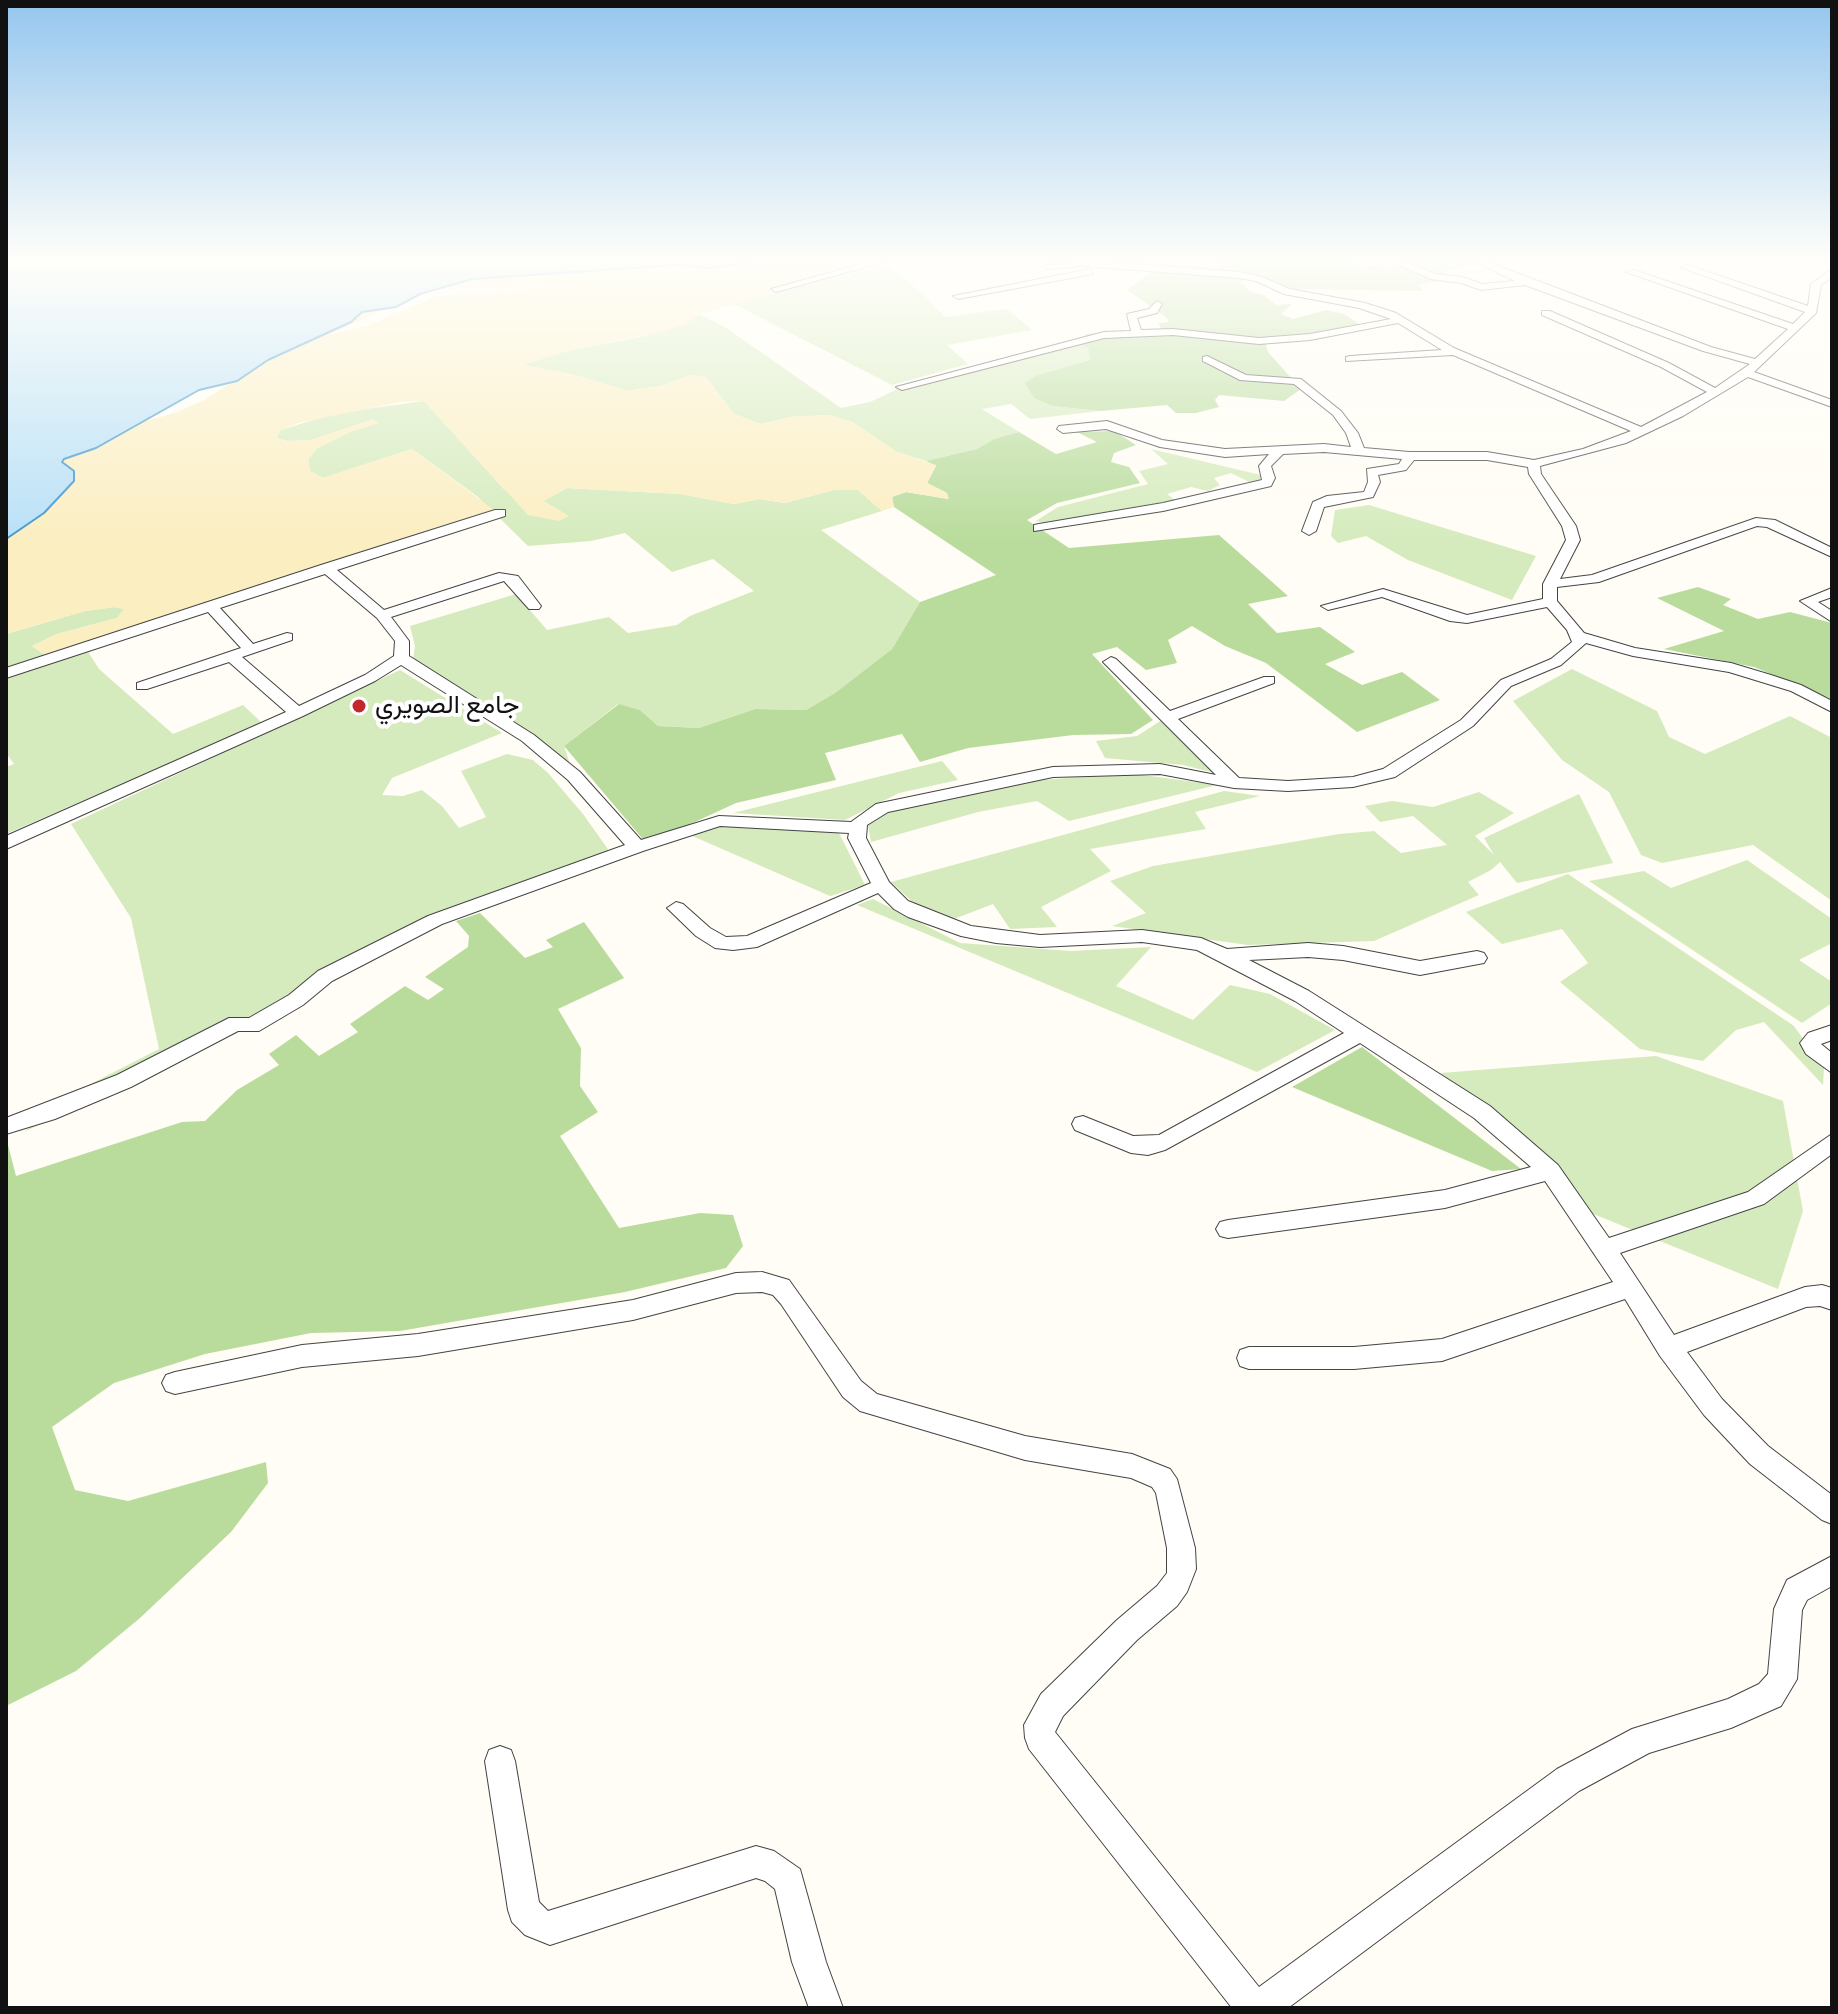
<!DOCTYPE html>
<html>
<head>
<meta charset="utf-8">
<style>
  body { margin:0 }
  #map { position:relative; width:1838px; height:2014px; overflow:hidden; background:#fffdf5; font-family:"Zilla Slab",serif }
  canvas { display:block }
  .frame { position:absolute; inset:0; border:8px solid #111; pointer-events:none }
</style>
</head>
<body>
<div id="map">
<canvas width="1838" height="2014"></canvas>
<div class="frame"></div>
</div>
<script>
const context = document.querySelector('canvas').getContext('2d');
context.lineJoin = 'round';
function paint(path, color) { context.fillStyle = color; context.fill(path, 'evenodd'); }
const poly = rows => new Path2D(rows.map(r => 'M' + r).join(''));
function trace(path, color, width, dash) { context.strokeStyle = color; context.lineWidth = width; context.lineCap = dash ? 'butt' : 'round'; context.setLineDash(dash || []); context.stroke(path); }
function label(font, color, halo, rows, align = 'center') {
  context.font = font + ' "Zilla Slab",Vazirmatn,serif'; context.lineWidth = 8; context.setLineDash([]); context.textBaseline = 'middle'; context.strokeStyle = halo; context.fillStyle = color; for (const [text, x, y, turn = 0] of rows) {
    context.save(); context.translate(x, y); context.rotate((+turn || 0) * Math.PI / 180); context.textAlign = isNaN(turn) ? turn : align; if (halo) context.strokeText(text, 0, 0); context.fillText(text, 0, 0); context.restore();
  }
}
paint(poly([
  [886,265,908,281,945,317,1007,309,1032,330,947,345,968,364,892,385,734,304],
  [699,314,725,327,841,408,870,402,902,387,1076,343,1088,348,1092,360,1069,368,1053,406,1100,411,1030,419,1011,404,982,409,1019,432,994,439,977,449,926,461,897,452,852,422,829,415,790,417,761,424,734,414,706,377,691,375,665,385,628,391,571,374,522,365,567,351,640,337,686,324],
  [424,401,504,489,543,501,567,488,680,494,734,504,759,499,785,503,834,490,858,490,882,511,821,530,920,602,892,649,835,693,806,710,755,709,699,728,658,726,640,710,618,704,564,746,574,776,412,666,415,646,410,626,516,594,547,630,609,617,628,633,677,625,690,616,754,591,713,559,672,572,625,533,591,541,528,546,478,497,412,449,323,478,310,471,308,459,317,448,350,432,378,423,310,440,287,441,276,438,281,430,336,413],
  [1151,449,1261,475,1260,480,1249,482,1231,473,1214,478,1220,485,1208,491,1191,487,1167,494,1175,500,1043,523,1036,521,1058,507,1148,484,1139,471,1168,464],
  [1369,505,1536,556,1512,600,1408,560,1366,536,1338,543,1331,536,1335,510],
  [115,607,125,609,117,618,57,634,32,646,45,655,6,667,6,634,85,611],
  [87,650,99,669,173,734,243,705,262,723,6,834,6,767,14,764,6,753,6,677],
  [1572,669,1657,711,1669,737,1705,754,1790,716,1832,738,1832,901,1753,845,1662,863,1641,855,1609,792,1562,760,1513,701],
  [400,670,502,733,392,778,382,795,403,796,422,790,442,806,459,828,486,817,461,771,507,754,533,760,548,773,583,814,610,852,435,920,252,1026,236,1023,166,1062,24,1132,73,1093,159,1049,131,918,71,824],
  [1162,720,1215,773,1183,765,1105,758,1096,741,1137,736],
  [942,761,958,780,899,793,845,820,733,813],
  [1128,773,1217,785,1069,821,1037,801,978,812,871,842,868,825,888,812,1042,780],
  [1224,791,1260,796,1195,812,1206,829,1090,849,1111,871,1041,907,1057,927,1010,929,993,904,954,919,917,906,891,882],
  [1479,792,1514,813,1475,836,1494,855,1484,838,1579,794,1613,863,1517,883,1500,862,1491,870,1468,882,1479,895,1374,941,1248,945,1112,926,1146,913,1110,881,1153,866,1339,834,1374,831,1401,853,1447,845,1413,816,1380,822,1365,806,1392,801,1433,807],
  [717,826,839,833,865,885,830,896,690,835],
  [1747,860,1832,919,1832,943,1799,960,1832,982,1832,1003,1802,1023,1589,881,1644,871,1671,888],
  [1568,874,1794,1026,1824,1068,1823,1085,1764,1022,1736,1030,1703,1061,1640,1049,1560,982,1588,963,1562,929,1502,944,1466,912],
  [873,899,960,943,1071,951,1151,947,1116,986,1193,1020,1230,985,1270,994,1335,1030,1257,1072,857,905],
  [1656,1056,1783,1101,1803,1211,1778,1289,1591,1213,1441,1073]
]), '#d5ebbd');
paint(poly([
  [1209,260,1355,260,1347,262,1362,268,1376,265,1386,268,1417,261,1431,263,1476,260,1482,263,1447,271,1438,281,1419,285,1423,291,1294,289,1259,275,1240,282,1250,291,1263,295,1276,305,1292,304,1281,314,1293,319,1326,310,1344,314,1364,327,1310,337,1268,340,1266,345,1268,352,1293,380,1304,387,1284,401,1219,395,1215,400,1219,407,1196,413,1176,413,1167,405,1100,411,1053,406,1034,398,1025,383,1035,376,1091,360,1088,348,1076,343,1087,334,1161,329,1159,323,1169,322,1166,317,1127,290,1153,271,1197,265,1214,270,1225,265],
  [1114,431,1136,445,1114,453,1111,462,1129,467,1140,483,1057,503,1027,520,1069,548,1219,535,1288,596,1248,604,1277,633,1320,627,1355,652,1325,664,1362,685,1402,672,1440,700,1357,732,1266,663,1225,646,1192,626,1168,640,1177,663,1146,670,1117,647,1092,654,1153,720,1131,734,1073,735,968,748,920,762,902,734,825,753,836,780,736,803,647,844,564,746,619,704,640,710,658,726,699,728,755,709,806,710,835,693,892,649,920,602,996,575,894,507,892,497,906,492,948,499,947,493,927,483,936,466,926,461,977,449,994,439,1019,432,1056,454,1097,442,1077,432],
  [1698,587,1731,599,1723,605,1758,619,1790,612,1832,623,1832,699,1754,667,1664,649,1724,631,1657,598],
  [480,913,525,958,553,947,546,940,584,922,624,978,558,1009,581,1048,580,1086,598,1112,560,1136,619,1228,700,1213,733,1215,743,1246,726,1268,625,1292,400,1331,311,1333,205,1354,114,1383,52,1427,75,1490,128,1501,266,1462,268,1483,231,1532,140,1618,76,1671,6,1706,6,1137,16,1176,182,1122,205,1121,237,1090,279,1065,269,1054,296,1035,319,1056,358,1032,350,1024,405,986,428,1000,444,989,425,977,468,947,469,936,456,921],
  [1362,1047,1521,1169,1492,1171,1292,1087]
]), '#b9dc9c');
paint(poly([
  [767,260,903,260,699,314,686,324,664,331,567,351,523,365,571,374,628,391,665,385,691,375,706,377,734,414,761,424,790,417,829,415,852,422,897,452,936,465,927,483,947,493,949,499,906,492,892,497,894,507,882,511,858,490,834,490,785,503,759,499,734,504,680,494,567,488,544,501,569,516,559,521,528,515,424,401,400,402,298,423,281,430,276,438,287,441,310,440,373,419,379,423,350,432,317,448,308,459,310,471,323,478,412,449,494,510,45,655,32,646,57,634,117,618,124,609,115,607,85,611,6,634,6,539,44,512,74,481,74,471,62,461,64,459,145,421,175,413,204,400,268,360,351,322,360,313,383,310,328,335,367,326,437,296,520,290,541,284,498,289,477,287,432,290,472,279,678,265,758,264]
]), '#fbeec1');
const water = poly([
  [6,260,767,260,709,268,678,265,472,279,420,294,396,307,362,312,351,322,268,360,237,381,199,390,96,448,64,459,62,462,74,471,74,481,44,513,6,539,6,260]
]);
paint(water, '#b9e0f7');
trace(water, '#3f96cf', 2);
const minor = poly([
  [876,260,891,260,776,292,771,289,876,260],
  [1084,260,1240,272,1262,277,1290,289,1365,303,1396,313,1454,348,1641,427,1707,392,1661,367,1542,315,1542,311,1550,311,1669,363,1715,388,1750,364,1703,351,1525,285,1481,290,1461,283,1431,279,1399,265,1404,262,1436,274,1463,277,1482,284,1515,281,1471,260,1483,260,1711,347,1755,359,1788,329,1626,272,1634,270,1793,324,1805,312,1680,267,1688,265,1808,306,1811,284,1832,269,1832,277,1821,285,1816,313,1754,372,1832,400,1832,407,1748,377,1683,416,1626,443,1540,466,1541,474,1576,526,1580,540,1560,579,1592,575,1756,518,1775,520,1832,548,1832,557,1767,527,1757,526,1599,582,1557,587,1557,601,1584,633,1635,648,1731,663,1771,675,1801,685,1832,701,1832,712,1791,691,1729,672,1633,656,1586,643,1561,665,1511,686,1473,726,1395,777,1353,787,1288,791,1234,788,1160,774,1053,777,888,812,867,825,866,838,889,882,908,901,971,926,1040,935,1142,930,1201,938,1227,949,1308,943,1343,946,1420,961,1477,951,1484,953,1487,958,1484,963,1420,975,1343,960,1308,957,1249,960,1309,991,1490,1106,1558,1165,1609,1238,1748,1192,1832,1134,1832,1154,1764,1204,1620,1253,1674,1335,1805,1287,1822,1285,1832,1288,1832,1310,1820,1306,1806,1307,1687,1352,1722,1399,1768,1446,1832,1495,1832,1524,1822,1520,1750,1464,1704,1415,1660,1356,1625,1299,1442,1361,1354,1369,1249,1369,1240,1366,1237,1358,1240,1350,1249,1347,1354,1347,1442,1339,1613,1282,1545,1181,1445,1208,1228,1238,1220,1236,1216,1229,1220,1222,1228,1220,1445,1190,1531,1167,1474,1118,1360,1043,1165,1150,1148,1155,1131,1153,1075,1130,1072,1124,1075,1118,1083,1116,1133,1136,1159,1135,1344,1033,1295,1001,1197,950,1142,942,1040,947,996,943,961,936,908,917,894,909,878,893,757,947,733,950,715,948,696,936,667,908,676,902,683,904,710,928,726,937,747,936,871,883,848,838,849,833,720,826,643,851,442,924,332,981,303,1005,259,1031,238,1031,131,1087,55,1119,6,1134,6,1118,117,1075,229,1018,249,1018,289,995,318,971,428,916,625,845,568,780,522,741,401,665,375,681,303,716,6,849,6,836,286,712,229,662,147,689,137,689,137,683,241,648,208,612,6,678,6,668,321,565,495,510,505,510,505,516,337,570,384,610,499,573,518,576,541,606,539,609,529,609,504,581,391,617,409,641,409,656,534,735,580,772,641,840,719,816,851,822,876,804,1053,767,1160,764,1216,775,1103,662,1111,657,1116,659,1170,711,1264,677,1274,677,1274,683,1178,719,1239,778,1288,781,1353,777,1383,769,1461,720,1501,680,1551,659,1572,642,1567,630,1547,607,1467,623,1450,621,1382,597,1328,610,1321,606,1383,589,1467,615,1543,599,1543,584,1566,540,1562,526,1529,474,1528,467,1487,460,1414,460,1406,470,1378,475,1380,482,1373,497,1324,507,1316,531,1309,535,1302,531,1313,502,1327,496,1364,492,1368,482,1367,469,1399,464,1402,459,1324,452,1283,454,1271,466,1275,478,1271,486,1163,511,1034,531,1034,525,1039,524,1163,503,1262,480,1259,466,1269,454,1225,457,1160,447,1106,429,1063,433,1057,429,1059,426,1107,421,1162,440,1225,449,1324,444,1351,447,1346,433,1333,415,1294,384,1240,380,1203,361,1203,357,1207,356,1246,375,1301,379,1341,411,1358,433,1364,448,1409,452,1487,452,1534,460,1583,449,1631,431,1453,355,1346,361,1346,357,1350,356,1442,350,1398,323,1310,340,1259,344,1173,335,1104,338,902,390,896,387,1104,332,1131,331,1127,314,1149,309,1157,301,1162,304,1157,313,1137,318,1141,330,1173,329,1259,338,1310,334,1391,319,1359,308,1284,294,1256,281,1240,278,1084,266,1047,269,1042,266,1084,260],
  [325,574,377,618,395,641,394,656,365,675,299,706,242,657,292,640,292,634,287,633,253,644,220,608,325,574],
  [1090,269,1093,274,958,299,953,296,1090,269],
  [1832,588,1832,597,1818,602,1832,611,1832,622,1800,601,1832,588],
  [1832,1025,1832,1040,1821,1044,1832,1053,1832,1073,1806,1054,1800,1043,1808,1033,1832,1025],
  [762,1272,789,1280,861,1381,877,1394,1025,1436,1132,1454,1170,1469,1177,1479,1195,1548,1196,1569,1187,1592,1177,1606,1137,1640,1063,1716,1055,1732,1259,1987,1557,1769,1632,1729,1728,1699,1759,1684,1768,1674,1774,1609,1787,1580,1832,1556,1832,1586,1807,1600,1802,1610,1797,1679,1781,1706,1731,1728,1649,1753,1579,1791,1288,2008,1232,2008,1029,1749,1025,1738,1024,1725,1041,1694,1117,1620,1157,1586,1167,1573,1167,1548,1156,1493,1152,1487,1131,1478,1025,1460,860,1411,843,1397,781,1304,773,1295,762,1292,736,1293,633,1320,418,1356,302,1367,175,1394,166,1391,162,1383,166,1375,175,1372,302,1345,418,1334,633,1300,736,1273,762,1272],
  [500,1746,511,1750,515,1761,539,1902,548,1911,756,1846,774,1851,800,1869,826,1962,843,2008,809,2008,792,1962,775,1889,765,1881,756,1878,550,1945,525,1935,512,1922,508,1910,485,1761,489,1750,500,1746]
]);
trace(minor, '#444', 2);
paint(minor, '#fff');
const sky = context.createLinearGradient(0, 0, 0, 542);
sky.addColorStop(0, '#95c6ee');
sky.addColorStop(0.48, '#fffefa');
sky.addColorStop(1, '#fffefa00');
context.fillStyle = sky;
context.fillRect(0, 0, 1838, 542);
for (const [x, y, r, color] of [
  [359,706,8,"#c4262e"]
]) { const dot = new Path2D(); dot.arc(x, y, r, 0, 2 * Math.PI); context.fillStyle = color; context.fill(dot); trace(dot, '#fff', 3); }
label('26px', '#111', '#fff', [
  ["جامع الصويري",375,706]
], 'left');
</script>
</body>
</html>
